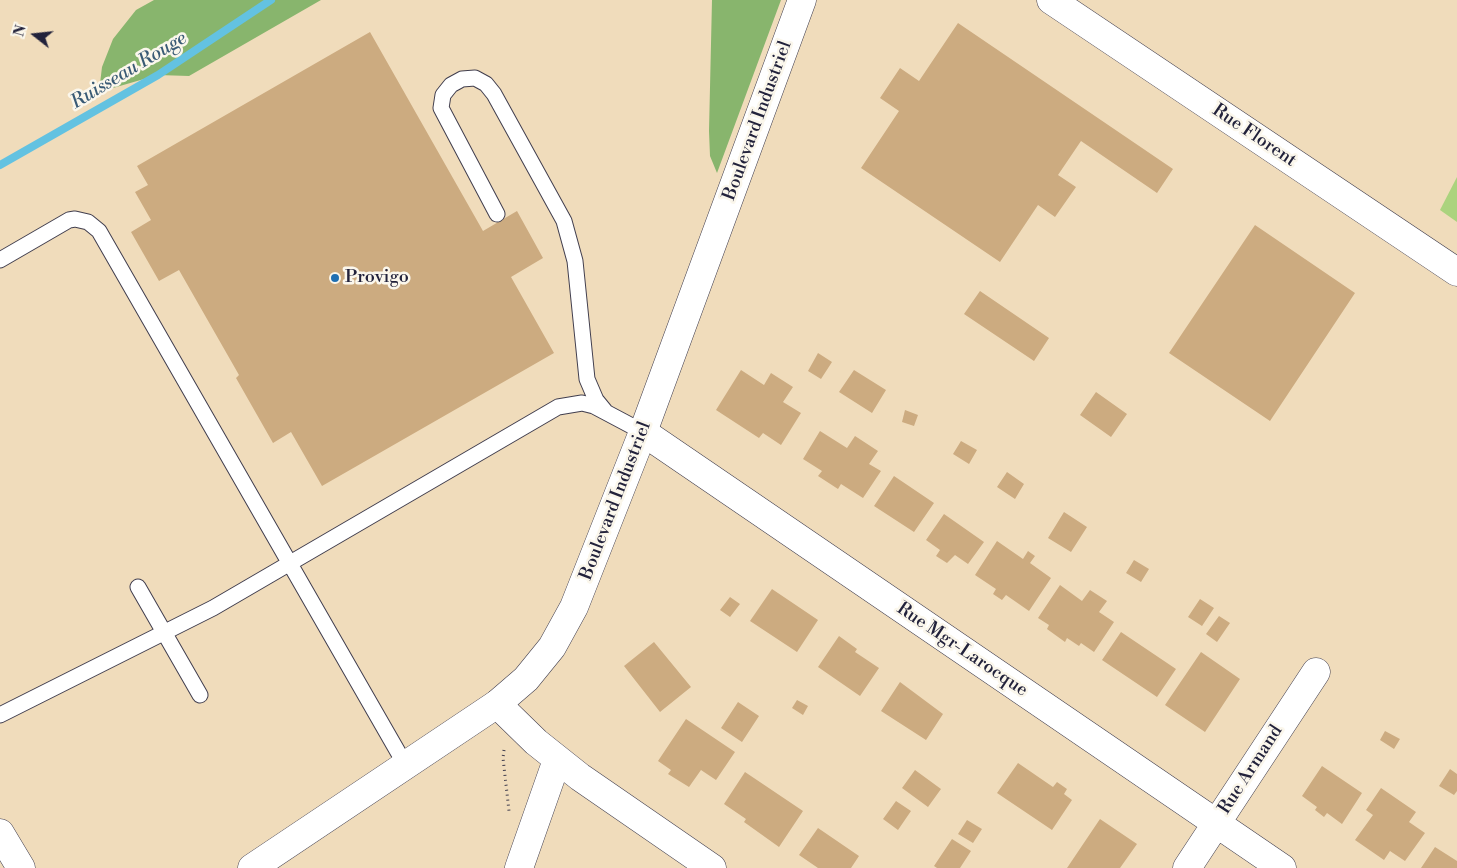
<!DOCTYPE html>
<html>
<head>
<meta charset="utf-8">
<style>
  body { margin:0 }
  #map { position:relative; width:1457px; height:868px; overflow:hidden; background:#f0dcbb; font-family:"Libre Bodoni",serif }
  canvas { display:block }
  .north { position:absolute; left:10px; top:10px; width:50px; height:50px; -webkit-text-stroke:4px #fbf7ec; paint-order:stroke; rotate:286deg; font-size:14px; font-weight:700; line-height:20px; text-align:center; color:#22223b }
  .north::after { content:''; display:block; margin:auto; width:18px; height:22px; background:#22223b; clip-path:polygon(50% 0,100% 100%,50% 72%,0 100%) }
</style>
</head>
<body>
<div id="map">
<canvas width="1457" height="868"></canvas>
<div class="north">N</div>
</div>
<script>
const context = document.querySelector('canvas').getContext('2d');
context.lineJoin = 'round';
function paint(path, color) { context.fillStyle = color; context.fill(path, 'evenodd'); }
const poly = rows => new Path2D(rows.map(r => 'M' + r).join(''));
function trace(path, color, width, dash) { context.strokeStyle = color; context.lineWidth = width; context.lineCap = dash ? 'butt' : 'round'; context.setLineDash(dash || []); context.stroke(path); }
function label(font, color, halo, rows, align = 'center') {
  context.font = font + ' "Libre Bodoni",serif'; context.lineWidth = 5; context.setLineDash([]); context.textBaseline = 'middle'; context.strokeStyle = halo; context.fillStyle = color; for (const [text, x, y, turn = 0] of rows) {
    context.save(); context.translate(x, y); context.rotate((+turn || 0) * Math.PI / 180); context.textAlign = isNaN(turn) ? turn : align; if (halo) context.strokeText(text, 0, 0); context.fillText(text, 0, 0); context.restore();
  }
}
paint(poly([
  [1457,177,1457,222,1440,210]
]), '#abd37e');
paint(poly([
  [154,0,321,0,189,76,158,75,99,92,102,67,113,39,136,10],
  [712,0,781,0,717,173,710,156,709,131]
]), '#88b56d');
trace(poly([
  [0,165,158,75,271,0]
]), '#63c2e1', 8);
paint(poly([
  [958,23,1173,169,1157,193,1081,141,1058,175,1076,187,1055,217,1038,205,1000,262,861,168,899,111,880,98,900,68,919,81],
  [370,32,483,231,517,211,543,258,511,277,554,353,322,486,291,432,273,443,236,378,239,375,179,270,159,281,131,232,151,220,135,192,148,185,137,166],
  [1255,225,1355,293,1270,421,1169,353],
  [980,291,1049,338,1034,361,964,314],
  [818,353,832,362,821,379,808,371],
  [741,370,764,385,771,373,793,387,783,402,801,413,781,445,763,433,759,438,716,410],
  [854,370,886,390,872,413,839,392],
  [1096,392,1127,414,1111,437,1080,415],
  [905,410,918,415,914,426,902,422],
  [820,431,847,448,855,436,878,451,869,464,881,471,863,498,841,484,838,489,818,476,822,471,803,459],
  [961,441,977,450,969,464,953,454],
  [1007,472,1024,484,1015,499,997,487],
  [894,476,934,503,914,532,874,506],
  [1064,512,1087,527,1071,552,1048,538],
  [944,514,984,542,968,564,955,555,947,563,936,556,940,550,926,540],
  [997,541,1023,559,1028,551,1035,556,1030,563,1051,578,1029,611,1006,595,1002,600,993,594,996,589,975,575],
  [1134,560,1149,569,1141,582,1126,573],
  [1060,585,1082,601,1090,590,1107,601,1099,612,1114,622,1094,652,1081,643,1079,646,1067,638,1065,642,1047,629,1049,625,1038,618],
  [772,589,818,620,797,652,750,621],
  [730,597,740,604,730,617,720,610],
  [1200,599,1214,608,1202,626,1188,617],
  [1219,616,1230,623,1217,642,1206,634],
  [1121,632,1176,669,1157,697,1102,660],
  [839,636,857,649,855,652,879,668,860,696,818,667],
  [654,642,691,687,660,712,624,666],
  [1201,652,1240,679,1205,732,1165,705],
  [900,682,943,714,926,740,881,711],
  [797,700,808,706,803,715,792,708],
  [738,702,759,716,742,742,721,728],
  [686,719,735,752,716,780,701,770,689,787,668,774,671,770,658,761],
  [1385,731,1400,739,1394,749,1380,740],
  [1018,763,1053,787,1057,782,1067,789,1064,794,1072,800,1052,830,997,793],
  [1322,766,1362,793,1342,824,1327,813,1324,817,1315,810,1317,807,1302,796],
  [1450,769,1457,774,1457,791,1454,795,1439,786],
  [915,770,941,789,928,807,902,788],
  [745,772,803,811,779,847,744,822,746,819,724,804],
  [1381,788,1416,812,1409,822,1425,833,1405,861,1390,851,1384,860,1355,840,1373,815,1366,810],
  [896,801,911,811,898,830,883,819],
  [1100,819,1137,844,1120,868,1067,868],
  [967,820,982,829,973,843,958,834],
  [818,828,859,856,851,868,818,868,799,855],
  [952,839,971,851,960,868,937,868,934,866],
  [1435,847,1457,861,1457,868,1421,868]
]), '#ccab80');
const lane = poly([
  [497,214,441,108,443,95,451,85,462,79,475,78,486,84,494,94,564,221,575,261,587,379,596,400,605,411],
  [0,260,69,220,75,219,88,222,99,231,406,766],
  [138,587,200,695],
  [0,715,213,608,558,407,582,403,594,406,643,432]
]);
const street = poly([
  [1051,0,1457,272],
  [643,432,1282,868],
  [497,704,536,742,580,777,712,868],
  [519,868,557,760],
  [1187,868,1316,672]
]);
const secondary = poly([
  [252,868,497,704,526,679,552,647,574,607,643,432,802,0]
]);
const primary = poly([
  [0,833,21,868]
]);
trace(lane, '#413e4e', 17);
trace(street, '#413e4e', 29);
trace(secondary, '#413e4e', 29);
trace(primary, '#413e4e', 29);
trace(poly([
  [504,750,503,758,509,811]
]), '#413e4e', 3, [1, 4]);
trace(lane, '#fff', 15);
trace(street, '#fff', 28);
trace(secondary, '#fff', 28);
trace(primary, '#fff', 28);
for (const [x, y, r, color] of [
  [335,278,5,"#1f6fb2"]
]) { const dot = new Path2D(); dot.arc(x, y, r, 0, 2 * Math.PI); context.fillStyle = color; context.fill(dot); trace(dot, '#fbf7ec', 2); }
label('18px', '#22223b', '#fbf7ec', [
  ["Boulevard Industriel",758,121,-70],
  ["Rue Florent",1254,136,34],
  ["Boulevard Industriel",616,501,-69],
  ["Rue Mgr-Larocque",962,650,34],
  ["Rue Armand",1251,770,-57]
]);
label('18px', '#22223b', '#fbf7ec', [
  ["Provigo",345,278]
], 'left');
label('italic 19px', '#395a75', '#fbf7ec', [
  ["Ruisseau Rouge",129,71,-31]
]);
</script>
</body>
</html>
